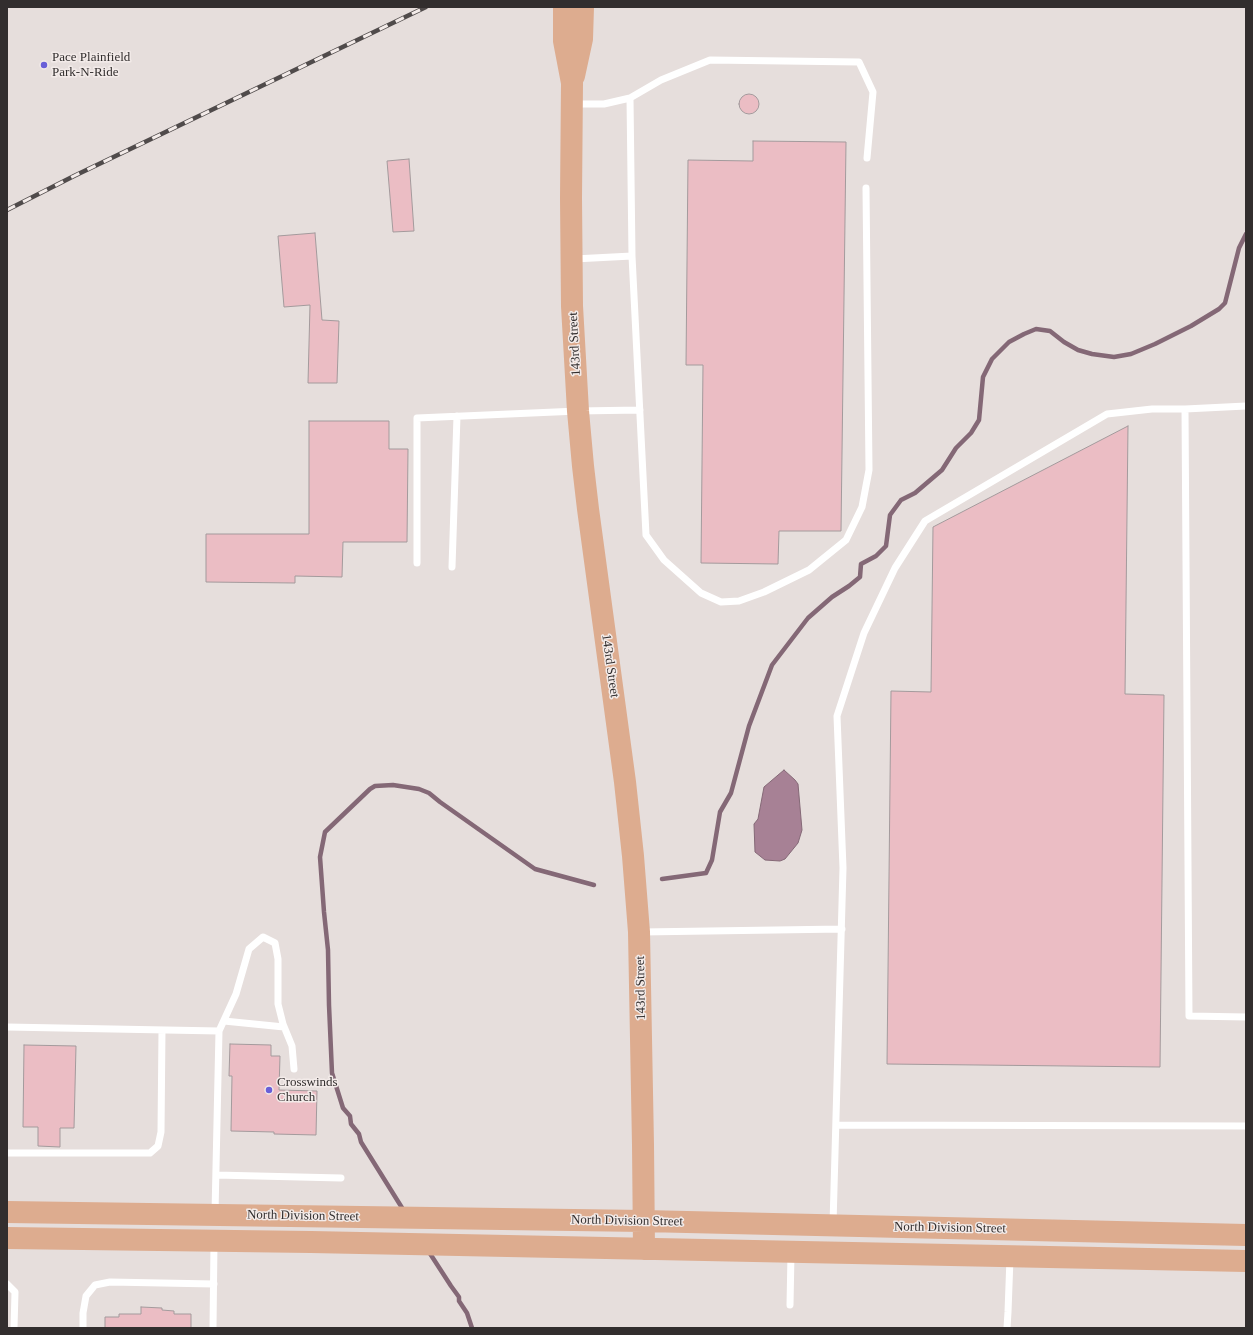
<!DOCTYPE html>
<html>
<head>
<meta charset="utf-8">
<style>
  body { margin:0 }
  #map { position:relative; width:1253px; height:1335px; overflow:hidden; background:#e6dedc; font-family:Georgia,serif }
  canvas { display:block }
  .frame { position:absolute; inset:0; border:8px solid #322e2e; pointer-events:none }
</style>
</head>
<body>
<div id="map">
<canvas width="1253" height="1335"></canvas>
<div class="frame"></div>
</div>
<script>
const context = document.querySelector('canvas').getContext('2d');
context.lineJoin = 'round';
function paint(path, color) { context.fillStyle = color; context.fill(path, 'evenodd'); }
const poly = rows => new Path2D(rows.map(r => 'M' + r).join(''));
function trace(path, color, width, dash) { context.strokeStyle = color; context.lineWidth = width; context.lineCap = dash ? 'butt' : 'round'; context.setLineDash(dash || []); context.stroke(path); }
function label(font, color, halo, rows, align = 'center') {
  context.font = font + ' Georgia,serif'; context.lineWidth = 3; context.setLineDash([]); context.textBaseline = 'middle'; context.strokeStyle = halo; context.fillStyle = color; for (const [text, x, y, turn = 0] of rows) {
    context.save(); context.translate(x, y); context.rotate((+turn || 0) * Math.PI / 180); context.textAlign = isNaN(turn) ? turn : align; if (halo) context.strokeText(text, 0, 0); context.fillText(text, 0, 0); context.restore();
  }
}
const water = poly([
  [784,770,795,780,798,784,802,830,798,843,785,859,780,861,765,860,755,852,754,824,758,819,764,787,784,770]
]);
paint(water, '#a78195');
trace(water, '#846876', 1);
trace(poly([
  [662,879,706,873,712,860,720,812,731,793,749,726,772,665,808,618,832,597,849,586,860,577,861,564,876,556,886,546,890,515,901,500,915,493,942,470,956,448,971,433,979,420,983,377,992,359,1009,342,1024,334,1036,329,1050,331,1064,342,1078,350,1092,354,1114,357,1131,354,1155,344,1191,326,1219,309,1225,303,1239,248,1246,234],
  [404,1211,361,1142,359,1134,351,1124,350,1116,343,1108,332,1073,329,1005,328,950,324,912,320,857,325,832,370,789,375,786,393,785,419,789,429,793,440,802,535,869,594,885],
  [429,1252,451,1286,459,1297,459,1301,467,1313,472,1328]
]), '#846876', 4.5);
const building = poly([
  '739 104a10 10 0 1 1 20 0a10 10 0 1 1-20 0Z',
  [753,141,846,142,841,531,779,531,778,564,701,563,703,365,686,365,688,160,753,161,753,141],
  [409,159,414,231,393,232,387,161,409,159],
  [315,233,322,320,339,321,337,383,308,383,310,305,284,307,278,236,315,233],
  [309,421,389,421,389,449,408,449,407,542,343,542,342,577,295,576,295,583,206,582,206,534,309,534,309,421],
  [1128,426,1125,694,1164,695,1160,1067,887,1064,891,691,931,692,933,527,1128,426],
  [230,1044,271,1045,271,1056,280,1056,279,1090,317,1091,316,1135,274,1134,274,1132,231,1131,232,1076,229,1076,230,1044],
  [24,1045,76,1046,74,1128,60,1128,60,1147,38,1146,38,1127,23,1127,24,1045],
  [141,1307,162,1308,162,1310,174,1311,174,1314,191,1314,191,1328,105,1328,105,1317,119,1317,119,1314,141,1314,141,1307]
]);
paint(building, '#ebbdc4');
trace(building, '#a39a9c', 1);
trace(poly([
  [574,104,604,104,630,98,661,80,710,60,859,62,873,92,867,158],
  [632,256,646,535,664,560,701,593,721,602,739,601,764,592,809,570,846,540,862,507,869,470,866,188],
  [574,259,632,256,630,98],
  [1185,409,1189,1016,1246,1017],
  [417,563,417,418,578,411,640,410],
  [452,567,457,416],
  [642,932,842,929],
  [224,1021,284,1027],
  [7,1027,219,1031,215,1213],
  [219,1031,236,994,249,949,263,937,275,943,278,959,278,1004,283,1024,292,1046,294,1069],
  [836,1125,1246,1126],
  [7,1153,150,1153,158,1146,161,1132,162,1030],
  [216,1175,341,1178],
  [833,1224,843,868,837,716,864,633,895,568,925,521,1107,414,1152,409,1185,409,1246,406],
  [7,1284,15,1292,14,1328],
  [790,1305,791,1254],
  [83,1328,83,1313,86,1296,95,1285,110,1282,214,1284],
  [213,1328,214,1243],
  [1007,1328,1008,1312,1010,1258]
]), '#fff', 7);
trace(poly([
  [564,7,564,41,572,83,571,198,572,306,578,411,583,466,588,509,625,782,633,856,639,932,643,1145,644,1249],
  [574,76,582,39,583,7],
  [7,1212,644,1221,1246,1235],
  [7,1238,311,1242,1246,1261]
]), '#ddac8f', 22);
const rail = poly([
  [7,210,74,176,426,7]
]);
trace(rail, '#504b4b', 4.5);
trace(rail, '#f3ebe9', 3, [9]);
for (const [x, y, r, color] of [
  [44,65,4,"#695fd8"],
  [269,1090,4,"#695fd8"]
]) { const dot = new Path2D(); dot.arc(x, y, r, 0, 2 * Math.PI); context.fillStyle = color; context.fill(dot); trace(dot, '#f3ebe9', 1.5); }
label('13px', '#322e2e', '#f3ebe9', [
  ["Pace Plainfield",52,58],
  ["Park-N-Ride",52,73],
  ["Crosswinds",277,1083],
  ["Church",277,1098]
], 'left');
label('13px', '#322e2e', '#f3ebe9', [
  ["143rd Street",575,344,-93],
  ["143rd Street",610,666,82],
  ["143rd Street",641,988,-91],
  ["North Division Street",303,1216,1],
  ["North Division Street",627,1221,1],
  ["North Division Street",950,1228,1]
]);
</script>
</body>
</html>
